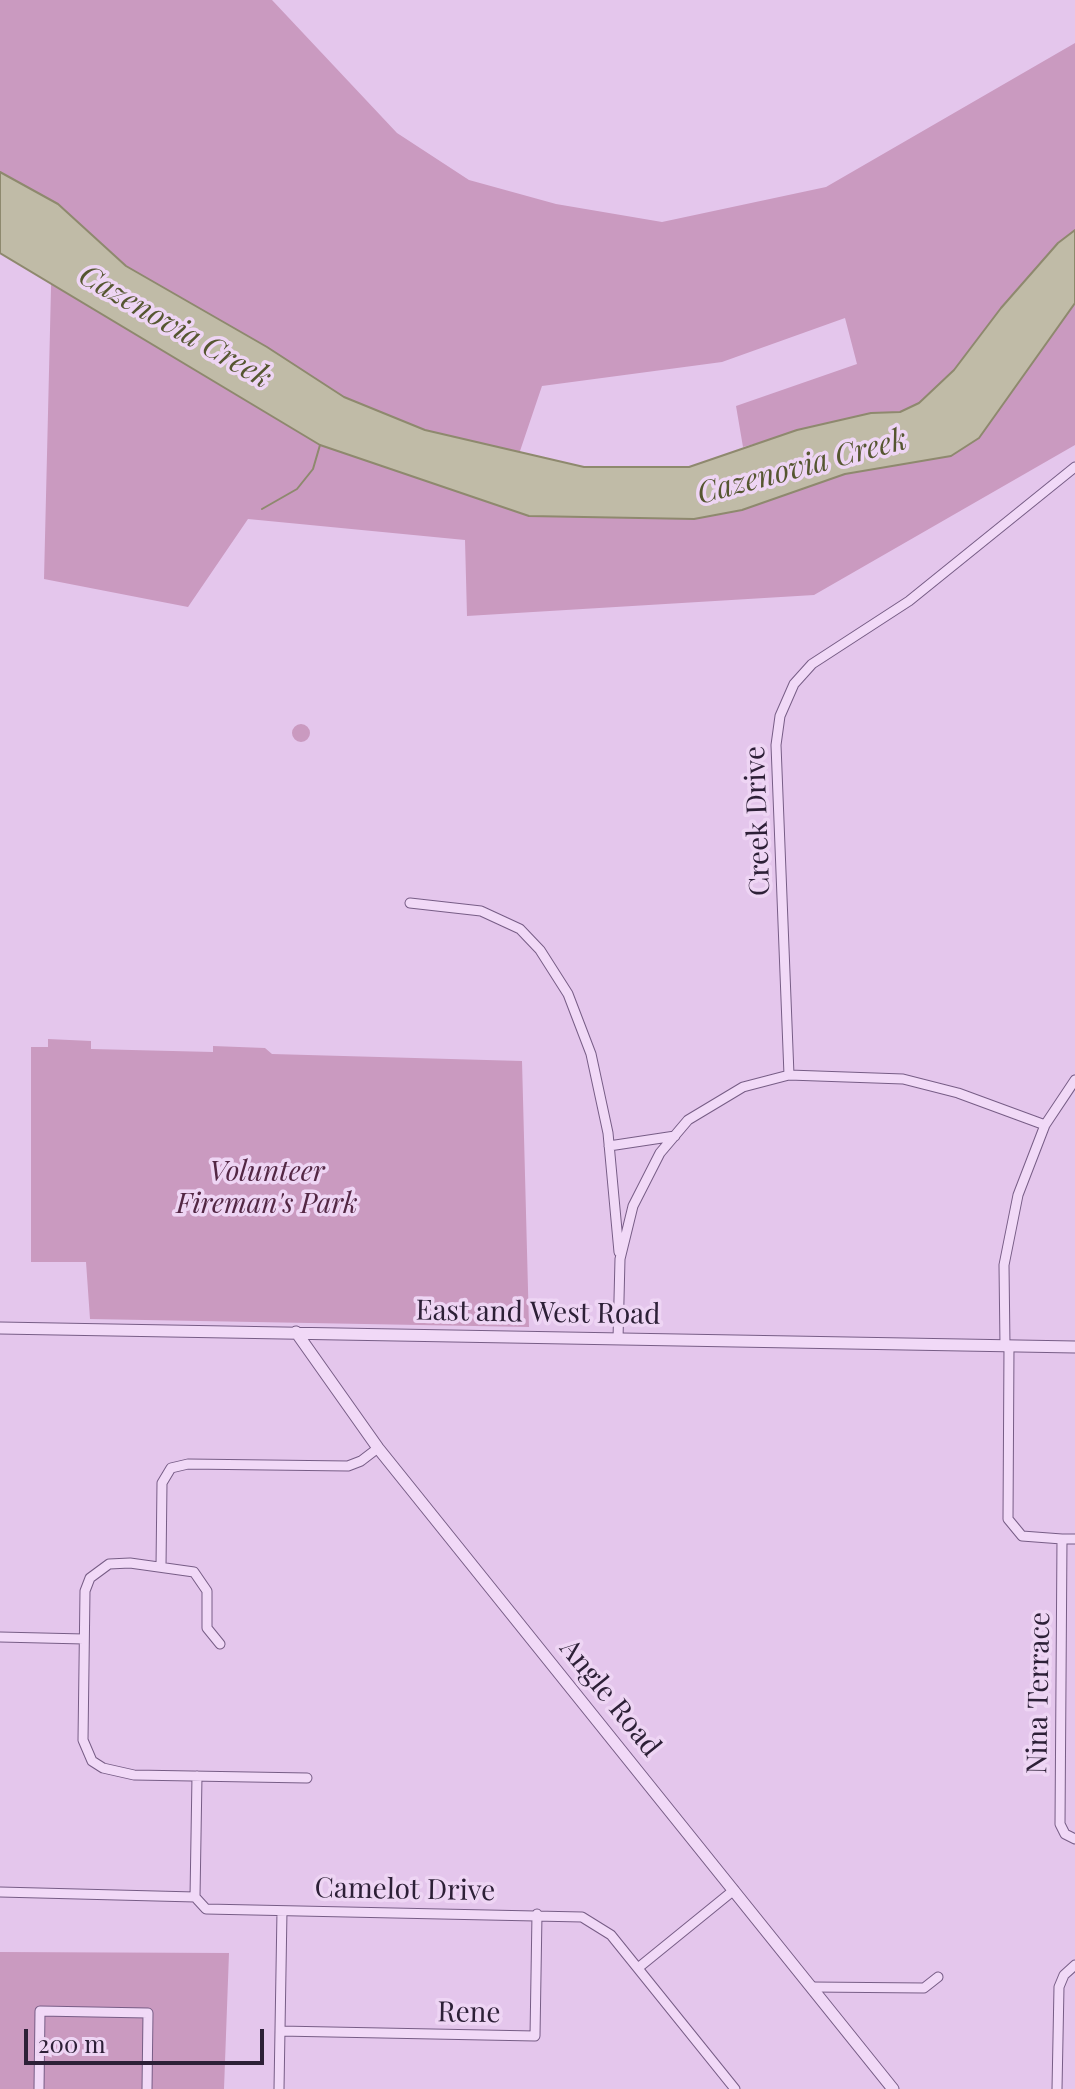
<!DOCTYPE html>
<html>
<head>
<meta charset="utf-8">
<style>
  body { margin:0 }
  #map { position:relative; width:1075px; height:2089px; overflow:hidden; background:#e4c6ec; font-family:"Playfair Display",serif }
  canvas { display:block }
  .scale { position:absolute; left:24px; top:2029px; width:240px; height:36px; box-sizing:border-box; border:4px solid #2d2037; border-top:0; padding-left:10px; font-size:24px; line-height:28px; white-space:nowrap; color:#2d2037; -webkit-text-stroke:6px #eed5f4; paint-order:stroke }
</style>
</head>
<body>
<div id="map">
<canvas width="1075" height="2089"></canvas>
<div class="scale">200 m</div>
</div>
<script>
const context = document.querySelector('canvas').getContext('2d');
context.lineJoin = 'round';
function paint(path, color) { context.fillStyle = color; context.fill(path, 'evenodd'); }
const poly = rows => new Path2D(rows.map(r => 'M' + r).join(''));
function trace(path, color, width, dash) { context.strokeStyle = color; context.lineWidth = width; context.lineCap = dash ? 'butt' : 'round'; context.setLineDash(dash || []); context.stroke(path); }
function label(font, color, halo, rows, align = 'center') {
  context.font = font + ' "Playfair Display",serif'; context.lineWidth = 7; context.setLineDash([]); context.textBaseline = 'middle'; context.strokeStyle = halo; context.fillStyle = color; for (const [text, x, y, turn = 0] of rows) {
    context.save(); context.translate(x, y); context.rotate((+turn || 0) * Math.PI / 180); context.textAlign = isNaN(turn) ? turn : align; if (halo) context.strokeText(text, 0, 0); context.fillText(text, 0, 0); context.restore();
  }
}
paint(poly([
  [0,0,272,0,397,133,469,180,556,204,662,222,826,187,1075,43,1075,230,1058,243,1001,308,954,370,919,403,900,412,870,413,743,447,736,406,857,364,845,318,722,362,542,386,519,454,425,430,344,397,267,347,126,266,58,204,0,172],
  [52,247,319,422,549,496,942,430,1075,271,1075,445,814,595,467,616,465,540,248,519,188,607,44,579],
  '292 733a9 9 0 1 1 18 0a9 9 0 1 1-18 0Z',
  [48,1039,91,1041,91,1049,213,1052,213,1046,265,1048,272,1054,522,1061,529,1327,90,1319,86,1262,31,1262,31,1047,48,1047],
  [0,1952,229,1953,224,2089,0,2089]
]), '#ca9ac0');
const water = poly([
  [0,172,58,204,126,266,267,347,344,397,425,430,584,467,689,467,797,430,871,413,900,412,919,403,954,370,1001,308,1058,243,1075,230,1075,303,979,438,951,456,845,474,742,510,694,519,529,516,320,445,0,253,0,172]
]);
paint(water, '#c0bba7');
trace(water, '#8e896e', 2);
trace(poly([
  [262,509,297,489,313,469,320,445]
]), '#8e896e', 2);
const minor = poly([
  [410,903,481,911,520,929,540,950,568,994,591,1054,608,1133,619,1252],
  [789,1075,776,745,780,716,794,684,812,664,909,601,1075,467],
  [609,1146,675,1136],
  [618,1339,620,1259,633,1206,660,1153,688,1120,743,1087,789,1075,903,1079,958,1093,1045,1125],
  [1005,1346,1004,1265,1018,1195,1045,1125,1075,1080],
  [1009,1346,1008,1519,1022,1536,1062,1539],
  [1075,1539,1062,1539,1060,1824,1065,1834,1075,1839],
  [161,1566,162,1483,171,1468,188,1464,348,1466,361,1461,378,1448],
  [0,1637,84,1639],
  [220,1644,207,1628,207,1591,194,1572,130,1563,109,1564,90,1578,85,1591,83,1740,92,1761,103,1768,134,1775,307,1778],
  [0,1892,195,1897,206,1909,582,1917,611,1935,735,2089],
  [195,1897,197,1776],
  [638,1968,734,1890],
  [812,1987,924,1988,938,1977],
  [280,2031,535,2036,537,1914],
  [39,2089,40,2011,148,2013,147,2089],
  [279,2089,282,1911],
  [1057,2089,1059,1987,1064,1975,1075,1965]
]);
const tertiary = poly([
  [0,1328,1075,1347],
  [296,1332,378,1448,893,2089]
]);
trace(minor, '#775d86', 11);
trace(tertiary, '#775d86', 13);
trace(minor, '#f1d9f7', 9);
trace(tertiary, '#f1d9f7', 11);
label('28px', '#2d2037', '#eed5f4', [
  ["Creek Drive",758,821,-92],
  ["East and West Road",538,1313,1],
  ["Nina Terrace",1039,1693,-89],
  ["Angle Road",610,1698,51],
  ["Camelot Drive",405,1890,1],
  ["Rene",469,2013,1]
]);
label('italic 28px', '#532744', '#eed5f4', [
  ["Volunteer",267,1172],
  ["Fireman's Park",267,1204]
]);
label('italic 30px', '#555630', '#eed5f4', [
  ["Cazenovia Creek",175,327,30],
  ["Cazenovia Creek",802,467,-15]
]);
</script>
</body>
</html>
